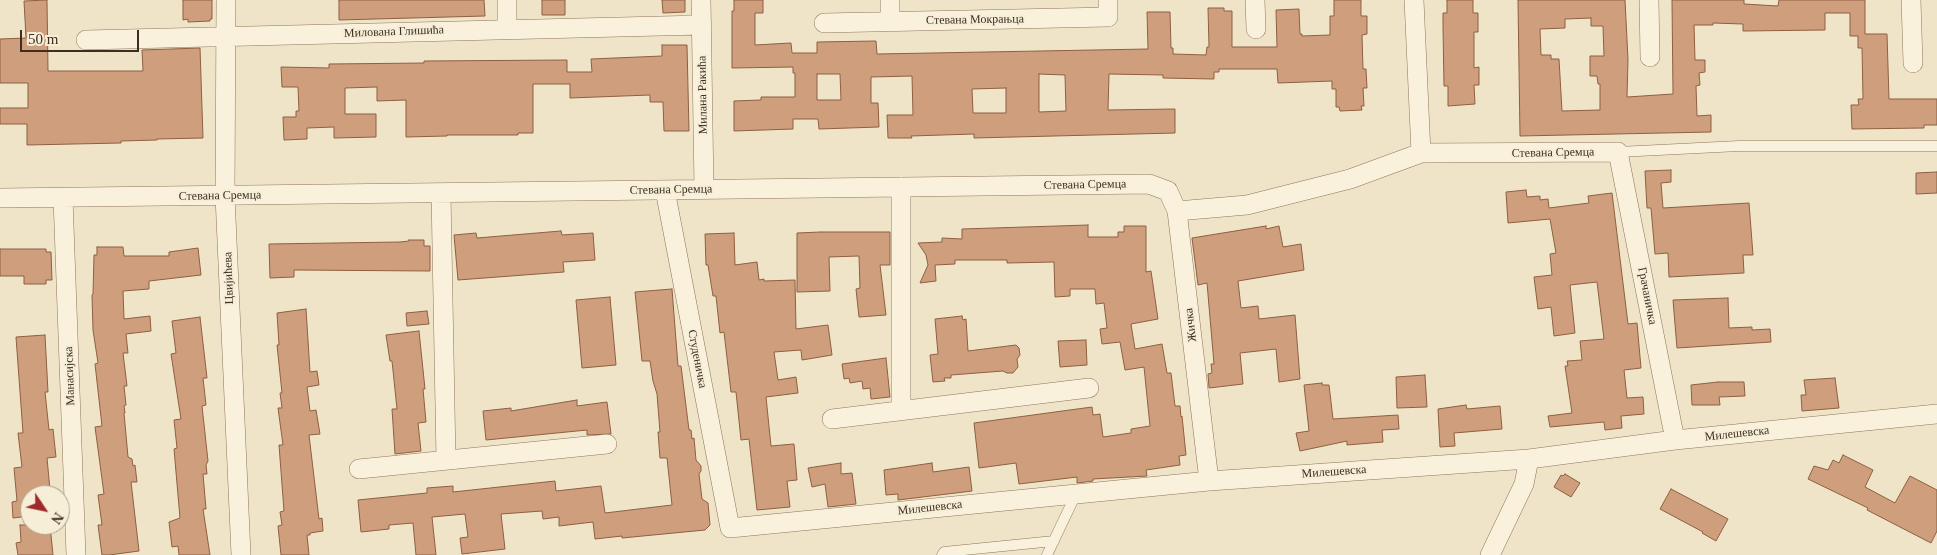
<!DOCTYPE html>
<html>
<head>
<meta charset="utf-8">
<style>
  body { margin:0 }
  #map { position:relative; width:1937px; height:555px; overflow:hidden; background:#f0e4c8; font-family:"Times New Roman",serif }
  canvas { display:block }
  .north { position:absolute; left:20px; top:485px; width:50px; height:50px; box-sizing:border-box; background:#f7eed8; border:1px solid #ada18e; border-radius:50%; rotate:124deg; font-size:14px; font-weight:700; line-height:20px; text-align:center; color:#3d2e20 }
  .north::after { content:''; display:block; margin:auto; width:18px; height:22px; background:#9e2a2b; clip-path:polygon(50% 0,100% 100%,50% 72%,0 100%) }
  .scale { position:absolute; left:20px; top:30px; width:119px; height:22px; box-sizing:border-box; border:2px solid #3d2e20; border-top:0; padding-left:6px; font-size:15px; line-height:18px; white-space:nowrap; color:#3d2e20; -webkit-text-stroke:4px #f7eed8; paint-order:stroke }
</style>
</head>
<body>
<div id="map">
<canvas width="1937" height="555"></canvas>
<div class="north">N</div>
<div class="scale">50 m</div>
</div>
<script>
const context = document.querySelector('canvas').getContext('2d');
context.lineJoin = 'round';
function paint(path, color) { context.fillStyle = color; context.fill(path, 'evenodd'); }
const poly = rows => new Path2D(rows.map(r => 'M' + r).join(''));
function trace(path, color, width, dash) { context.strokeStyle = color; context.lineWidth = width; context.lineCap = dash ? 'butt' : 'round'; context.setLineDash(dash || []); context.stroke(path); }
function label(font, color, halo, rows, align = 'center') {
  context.font = font + ' "Times New Roman",serif'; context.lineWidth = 4; context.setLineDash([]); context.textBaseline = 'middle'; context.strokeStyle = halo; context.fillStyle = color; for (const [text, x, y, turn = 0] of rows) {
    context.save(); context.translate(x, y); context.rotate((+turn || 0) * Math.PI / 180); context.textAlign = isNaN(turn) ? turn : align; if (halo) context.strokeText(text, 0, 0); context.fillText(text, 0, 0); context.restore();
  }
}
const building = poly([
  [47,0,48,71,143,71,142,50,200,48,203,138,157,139,157,140,121,141,121,143,27,145,27,124,0,124,0,108,28,108,28,83,0,83,0,39,26,38,24,1,47,0],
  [183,0,212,0,212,19,210,19,210,21,188,22,188,19,183,20,183,0],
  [339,0,484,0,485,16,339,20,339,0],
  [542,0,565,0,565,15,542,15,542,0],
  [662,0,685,0,685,12,663,13,662,0],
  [734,0,763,0,763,13,755,13,755,45,791,43,792,53,817,53,817,42,876,41,877,54,1148,49,1147,12,1170,12,1171,48,1173,48,1173,54,1206,55,1207,47,1209,47,1208,8,1224,8,1224,11,1232,11,1232,47,1277,47,1276,10,1299,9,1300,34,1302,34,1302,36,1330,35,1330,16,1334,16,1334,0,1361,0,1361,16,1367,16,1367,34,1362,35,1363,69,1366,69,1367,88,1363,88,1364,106,1361,106,1362,110,1340,111,1339,107,1336,107,1336,89,1332,89,1332,81,1278,83,1277,69,1219,69,1219,72,1214,72,1214,79,1163,78,1163,75,1109,74,1108,110,1175,109,1175,133,974,138,974,134,911,136,912,138,888,138,887,115,913,115,912,76,871,77,871,103,878,103,879,127,819,129,818,119,793,119,793,129,734,131,734,101,761,100,761,97,795,97,795,73,793,73,793,67,732,68,732,11,734,11,734,0],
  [817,74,840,74,841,100,817,100,817,74],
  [1039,74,1065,75,1066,111,1039,112,1039,74],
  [1006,88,1006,113,973,113,972,89,1006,88],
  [1447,0,1473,0,1473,13,1478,13,1478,32,1474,32,1474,68,1479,67,1479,85,1474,85,1475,104,1448,106,1448,86,1444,86,1443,27,1443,13,1447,13,1447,0],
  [1518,0,1625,0,1628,60,1627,97,1673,94,1672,0,1744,0,1744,4,1778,6,1779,0,1865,0,1865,34,1887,34,1889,99,1937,99,1937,125,1924,125,1924,128,1852,129,1851,105,1859,105,1858,99,1863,99,1862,48,1858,48,1858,36,1850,36,1850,13,1825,13,1825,30,1743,31,1743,24,1713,23,1713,25,1694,25,1695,60,1705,60,1705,72,1699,73,1700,85,1696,86,1697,116,1711,115,1711,132,1520,136,1518,0],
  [1591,18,1591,26,1603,26,1604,56,1590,56,1590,76,1597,76,1598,84,1600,84,1600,110,1562,111,1559,59,1551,59,1551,55,1541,55,1540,29,1565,28,1565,19,1591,18],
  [662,45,687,45,689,131,664,131,663,102,650,102,650,95,570,98,570,84,533,84,533,133,518,133,518,135,447,135,447,136,406,137,406,100,377,101,377,87,345,88,345,114,376,114,376,137,334,138,334,127,307,128,307,139,284,140,283,117,296,117,296,111,299,111,298,87,282,87,281,67,329,68,329,64,424,63,424,61,567,60,567,72,592,72,591,59,662,56,662,45],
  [1671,170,1671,182,1661,183,1663,208,1749,203,1753,255,1743,255,1744,273,1669,277,1668,253,1655,254,1651,208,1647,208,1645,171,1671,170],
  [1937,172,1937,193,1916,194,1916,173,1937,172],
  [1526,190,1527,197,1540,196,1540,200,1548,199,1549,208,1589,203,1588,196,1612,193,1628,324,1637,323,1641,368,1624,370,1627,398,1643,397,1644,414,1621,416,1622,428,1605,430,1604,422,1550,427,1548,416,1572,413,1565,366,1568,366,1567,361,1582,360,1580,341,1604,339,1597,282,1570,285,1575,333,1554,336,1551,307,1538,309,1534,277,1552,275,1550,254,1556,253,1550,219,1508,223,1506,192,1526,190],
  [1088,225,1088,237,1118,237,1118,232,1124,232,1124,226,1146,226,1146,272,1151,271,1158,319,1131,324,1135,349,1162,344,1167,373,1171,373,1175,406,1180,406,1181,417,1182,416,1186,455,1179,456,1180,465,1146,470,1147,476,1093,479,1093,481,1077,483,1077,477,1019,484,1016,463,979,468,974,423,1092,407,1093,415,1100,414,1103,437,1131,433,1131,429,1150,426,1144,367,1125,370,1120,342,1102,344,1100,329,1107,328,1104,303,1096,304,1095,289,1070,289,1070,296,1055,297,1054,262,1007,263,1007,260,955,260,955,264,935,265,936,281,920,283,928,265,926,255,918,243,942,242,942,238,962,239,962,229,1088,225],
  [1266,226,1266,229,1279,226,1283,247,1301,244,1304,270,1238,281,1241,308,1258,306,1259,319,1295,315,1300,379,1279,382,1276,349,1240,353,1243,384,1209,388,1208,374,1212,373,1211,364,1214,364,1207,283,1198,285,1192,238,1266,226],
  [561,231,562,235,593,233,595,260,563,262,564,272,458,280,454,235,476,233,477,238,561,231],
  [821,232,890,232,890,265,880,265,886,315,859,317,856,289,860,288,859,256,829,257,830,291,797,292,797,233,821,232],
  [734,233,735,265,757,262,759,280,764,279,764,281,795,280,796,329,828,325,832,355,802,360,801,350,774,352,778,380,796,377,798,393,766,397,771,446,794,444,797,480,787,481,790,507,757,510,749,439,741,440,736,392,731,392,724,332,720,333,716,296,713,296,708,265,706,265,705,234,734,233],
  [409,240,424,240,424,246,430,246,430,271,294,270,294,277,270,278,269,244,400,242,409,241,409,240],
  [97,247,123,247,124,256,169,256,169,252,198,248,201,275,149,281,149,289,123,291,124,319,150,316,151,331,126,334,128,353,123,353,127,386,124,386,126,405,124,406,125,413,124,413,128,457,132,459,133,466,135,465,137,482,131,482,139,551,109,555,102,555,98,525,102,525,98,495,104,494,95,427,102,426,95,364,98,363,93,330,92,295,93,294,94,255,97,255,97,247],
  [0,249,46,249,46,252,51,252,52,280,46,280,46,284,24,284,24,276,0,276,0,249],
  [672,289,678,366,681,366,689,430,691,430,692,439,694,438,696,460,701,466,701,471,699,474,702,499,708,503,710,525,705,530,622,538,622,536,595,539,593,522,559,526,559,517,543,519,542,511,501,514,505,549,462,554,460,538,468,537,465,514,432,517,436,555,416,555,413,523,389,525,389,529,361,532,358,500,427,493,427,488,453,486,453,492,555,481,556,491,601,486,605,513,672,505,667,458,660,458,658,432,660,432,657,394,653,381,650,361,642,361,635,292,672,289],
  [610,297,616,365,582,368,576,300,610,297],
  [1728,298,1729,328,1752,327,1752,330,1770,329,1771,342,1677,348,1673,300,1728,298],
  [306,309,310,372,317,371,319,385,307,387,310,411,316,410,320,434,309,435,319,519,322,518,323,531,310,533,310,535,307,535,309,555,281,555,278,526,282,525,280,512,284,511,279,445,283,445,278,408,282,408,280,393,282,393,277,345,279,345,277,313,306,309],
  [427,311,429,324,407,326,406,313,427,311],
  [962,316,963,320,966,319,968,351,1016,345,1019,348,1020,355,1017,359,1018,367,1013,373,1007,373,1003,371,951,375,951,378,944,378,945,381,933,382,930,355,938,354,935,319,962,316],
  [200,317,207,378,203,378,206,405,202,406,208,461,206,465,207,474,203,474,206,509,203,509,210,555,179,555,178,546,172,547,169,522,180,518,174,449,177,448,174,420,181,419,171,354,176,353,172,321,200,317],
  [419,331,425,389,423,389,426,422,418,423,421,451,395,454,392,409,397,409,392,361,390,361,386,335,419,331],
  [45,335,48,392,45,392,49,430,53,429,56,457,47,458,50,490,30,492,30,516,13,518,12,502,17,501,14,468,22,467,18,433,23,433,16,337,45,335],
  [1086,340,1087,365,1060,367,1058,341,1086,340],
  [886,358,890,397,871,399,870,388,863,389,862,381,850,383,849,378,844,379,842,364,886,358],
  [1425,375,1427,407,1397,408,1396,377,1425,375],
  [1835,378,1839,408,1802,411,1801,395,1806,395,1804,380,1835,378],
  [1718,382,1744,382,1745,396,1719,397,1720,405,1692,405,1691,385,1718,382],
  [1322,383,1322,385,1329,385,1333,419,1398,415,1399,429,1382,430,1383,442,1347,445,1347,441,1300,451,1296,433,1309,431,1304,385,1322,383],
  [577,400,577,406,607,402,611,434,587,435,587,430,486,440,483,411,511,408,511,411,577,400],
  [1466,405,1467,409,1500,406,1502,429,1454,433,1455,446,1440,447,1438,409,1466,405],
  [1843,455,1873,470,1865,487,1895,503,1910,476,1937,490,1937,531,1931,543,1867,510,1868,508,1808,479,1814,466,1828,470,1833,460,1839,463,1843,455],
  [841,463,841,474,852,473,856,504,828,507,825,484,812,487,808,468,841,463],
  [932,463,933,472,969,467,972,491,898,500,898,494,886,495,884,470,932,463],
  [1565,474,1580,483,1571,497,1554,487,1561,475,1563,476,1565,474],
  [1671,489,1728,519,1716,541,1702,533,1703,532,1660,509,1671,489],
  [20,525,50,525,53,555,18,555,16,543,21,542,20,525]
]);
paint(building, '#cf9f7d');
trace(building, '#8d5f41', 1);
const lane = poly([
  [1618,152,1739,146,1937,146],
  [942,555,944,552,1054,541],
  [1047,555,1076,494]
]);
const street = poly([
  [226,0,225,196,241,555],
  [507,0,507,29],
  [701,0,704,189],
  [890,0,890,22],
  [1255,0,1256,29],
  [1414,0,1421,153],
  [1649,0,1650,57],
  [1911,0,1913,63],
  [824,23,1108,17,1108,0],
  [86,40,702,25],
  [901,187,901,410],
  [665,190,730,528,1209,481,1529,459,1675,440,1937,414],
  [441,193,446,460],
  [0,198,1149,184,1168,191,1177,211,1209,481],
  [63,198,76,555],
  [1177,211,1247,205,1350,179,1421,153,1618,152,1675,440],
  [832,419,1089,388],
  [359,469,607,444],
  [1490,555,1524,484,1529,459]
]);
trace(lane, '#8d765c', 11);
trace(street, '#8d765c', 20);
trace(lane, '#faf1dc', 10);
trace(street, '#faf1dc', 19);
label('12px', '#3d2e20', '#f7eed8', [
  ["Стевана Мокрањца",975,20,-1],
  ["Милована Глишића",394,32,-2],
  ["Милана Ракића",703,95,-91],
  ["Стевана Сремца",1553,153,-1],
  ["Стевана Сремца",1085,185,-1],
  ["Стевана Сремца",671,190,-1],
  ["Стевана Сремца",220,196,-1],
  ["Цвијићева",229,278,-92],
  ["Грачаничка",1647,296,79],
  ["Жичка",1191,325,-97],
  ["Студеничка",697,359,79],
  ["Манасијска",70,376,-92],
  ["Милешевска",1737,434,-6],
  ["Милешевска",1334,472,-4],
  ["Милешевска",930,508,-6]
]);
</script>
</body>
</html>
